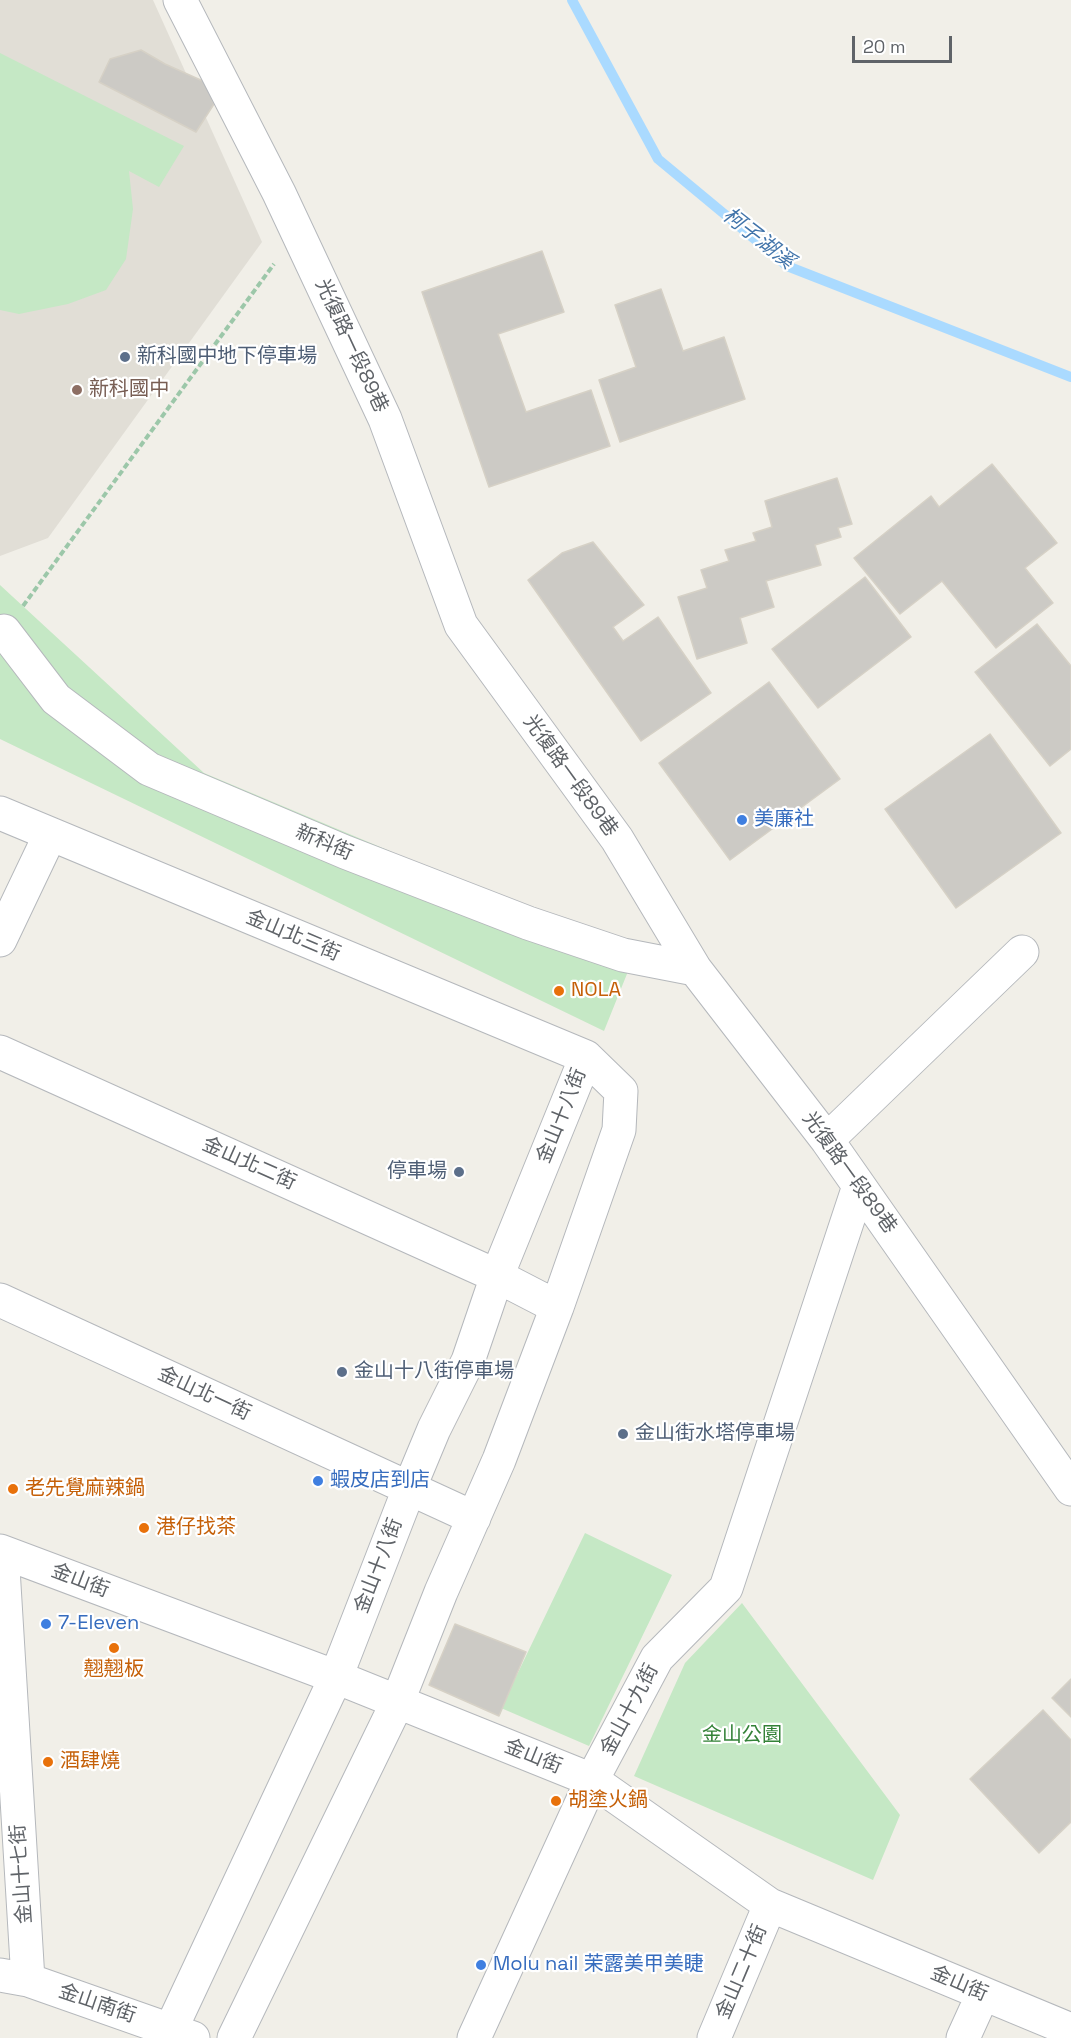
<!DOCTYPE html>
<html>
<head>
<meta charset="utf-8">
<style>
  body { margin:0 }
  #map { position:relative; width:1071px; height:2038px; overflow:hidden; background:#f1efe8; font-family:"Space Grotesk",sans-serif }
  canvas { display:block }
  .scale { position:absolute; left:852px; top:36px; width:100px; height:27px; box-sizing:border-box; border:3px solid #5f6368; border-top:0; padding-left:8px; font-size:18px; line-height:21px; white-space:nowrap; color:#5f6368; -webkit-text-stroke:4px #fff; paint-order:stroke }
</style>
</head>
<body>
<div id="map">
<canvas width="1071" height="2038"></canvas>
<div class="scale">20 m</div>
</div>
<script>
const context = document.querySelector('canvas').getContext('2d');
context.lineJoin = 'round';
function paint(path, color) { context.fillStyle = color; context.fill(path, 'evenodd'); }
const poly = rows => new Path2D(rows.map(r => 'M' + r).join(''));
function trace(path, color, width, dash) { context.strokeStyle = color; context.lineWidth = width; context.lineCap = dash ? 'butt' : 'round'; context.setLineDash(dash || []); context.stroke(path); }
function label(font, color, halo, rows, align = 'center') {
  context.font = font + ' "Space Grotesk","Noto Sans TC",sans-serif'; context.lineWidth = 4.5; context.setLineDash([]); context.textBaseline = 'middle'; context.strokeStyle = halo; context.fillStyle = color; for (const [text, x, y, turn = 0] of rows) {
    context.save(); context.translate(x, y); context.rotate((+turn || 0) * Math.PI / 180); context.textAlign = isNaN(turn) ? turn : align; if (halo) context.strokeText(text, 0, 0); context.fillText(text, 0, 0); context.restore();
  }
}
paint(poly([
  [0,0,153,0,262,242,48,538,0,556]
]), '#e1ded6');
paint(poly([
  [0,53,184,146,159,187,129,171,133,209,126,259,106,290,68,304,19,314,0,310],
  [0,585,204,773,635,954,604,1031,0,739],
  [585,1533,672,1575,589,1746,501,1708],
  [742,1603,900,1815,873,1880,634,1776,685,1663]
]), '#c5e8c5');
trace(poly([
  [572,0,658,159,787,266,1071,377]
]), '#aadaff', 10);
const building = poly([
  [141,50,165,64,205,82,214,104,196,132,99,82,110,59,141,50],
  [542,251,564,312,498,334,526,412,591,390,610,446,489,487,422,292,542,251],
  [661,289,683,351,724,337,745,399,620,442,599,380,636,367,615,305,661,289],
  [992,464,1057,543,1025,568,1053,603,996,648,942,581,900,614,854,558,931,496,939,507,992,464],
  [837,478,852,524,838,528,841,537,815,545,821,565,766,581,774,607,740,618,747,643,697,659,678,597,707,588,701,570,729,561,725,550,756,541,753,533,772,527,765,501,837,478],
  [593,542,644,605,613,627,623,641,658,617,711,693,641,741,528,580,562,553,593,542],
  [865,577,911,637,818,708,772,649,865,577],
  [1037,624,1071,666,1071,749,1050,766,975,672,1037,624],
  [769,682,840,779,730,860,659,763,769,682],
  [990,734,1061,833,956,908,885,809,990,734],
  [455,1624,526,1652,499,1716,429,1685,455,1624],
  [1071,1679,1071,1717,1052,1698,1071,1679],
  [1043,1710,1071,1740,1071,1822,1039,1853,970,1779,1043,1710]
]);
paint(building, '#cccac5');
trace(building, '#d6d1c6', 1.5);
const minor = poly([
  [180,0,279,193,385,419,461,625,617,839,695,969,827,1140,1071,1489],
  [4,631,56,699,149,769,345,852,528,923,623,955,695,969],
  [0,813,586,1057,621,1091,619,1130,557,1307,499,1460,441,1592,397,1703,234,2038],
  [0,940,50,835],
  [0,1052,497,1276,557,1307],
  [827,1140,1022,952],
  [0,1300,474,1518],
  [0,1551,336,1677,592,1780,770,1905,1071,2030],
  [2,1552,28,1980],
  [0,1975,28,1980,193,2038],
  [171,2029,336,1677,409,1489,434,1429,468,1361,497,1276,586,1057],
  [474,2038,592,1780,657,1658,726,1588,859,1186],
  [714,2038,770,1905],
  [963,2038,983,1994]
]);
trace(minor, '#b5b8bc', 35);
trace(poly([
  [23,606,274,264]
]), '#9cc7a9', 4, [6, 3]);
trace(minor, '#fff', 33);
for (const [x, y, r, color] of [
  [125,357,6,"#5c6f8a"],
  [77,390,6,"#8d6e63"],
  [742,820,6,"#3f7fe0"],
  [559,991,6,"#e8710a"],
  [459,1172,6,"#5c6f8a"],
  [342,1372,6,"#5c6f8a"],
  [623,1434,6,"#5c6f8a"],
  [318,1481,6,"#3f7fe0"],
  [13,1489,6,"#e8710a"],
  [144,1528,6,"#e8710a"],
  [46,1624,6,"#3f7fe0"],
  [114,1648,6,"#e8710a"],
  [48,1762,6,"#e8710a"],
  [556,1801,6,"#e8710a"],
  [481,1965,6,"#3f7fe0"]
]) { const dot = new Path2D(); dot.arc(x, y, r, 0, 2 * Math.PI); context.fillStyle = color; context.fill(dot); trace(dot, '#fff', 2); }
label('20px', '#5f6368', '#fff', [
  ["光復路一段89巷",351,346,65],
  ["光復路一段89巷",570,776,54],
  ["新科街",324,843,23],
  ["金山北三街",293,936,23],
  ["金山十八街",562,1116,-68],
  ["金山北二街",249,1164,24],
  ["光復路一段89巷",849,1173,54],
  ["金山北一街",204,1394,25],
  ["金山十八街",379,1566,-69],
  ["金山街",80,1581,21],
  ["金山十九街",630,1710,-62],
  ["金山街",533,1757,22],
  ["金山十七街",22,1874,-94],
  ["金山二十街",742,1972,-67],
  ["金山街",959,1984,23],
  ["金山南街",97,2004,19]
]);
label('20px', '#4e5e75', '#fff', [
  ["新科國中地下停車場",137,357],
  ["停車場",447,1172,"right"],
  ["金山十八街停車場",354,1372],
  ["金山街水塔停車場",635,1434]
], 'left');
label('20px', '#785e54', '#fff', [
  ["新科國中",89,390]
], 'left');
label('20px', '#366cbe', '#fff', [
  ["美廉社",754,820],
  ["蝦皮店到店",330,1481],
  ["7-Eleven",58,1624],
  ["Molu nail 茉露美甲美睫",493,1965]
], 'left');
label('20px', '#c56008', '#fff', [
  ["NOLA",571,991],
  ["老先覺麻辣鍋",25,1489],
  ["港仔找茶",156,1528],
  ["翹翹板",114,1670,"center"],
  ["酒肆燒",60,1762],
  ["胡塗火鍋",568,1801]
], 'left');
label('20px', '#348238', '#fff', [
  ["金山公園",742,1736]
]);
label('italic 21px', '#4174aa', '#fff', [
  ["柯子湖溪",758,239,38]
]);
</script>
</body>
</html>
